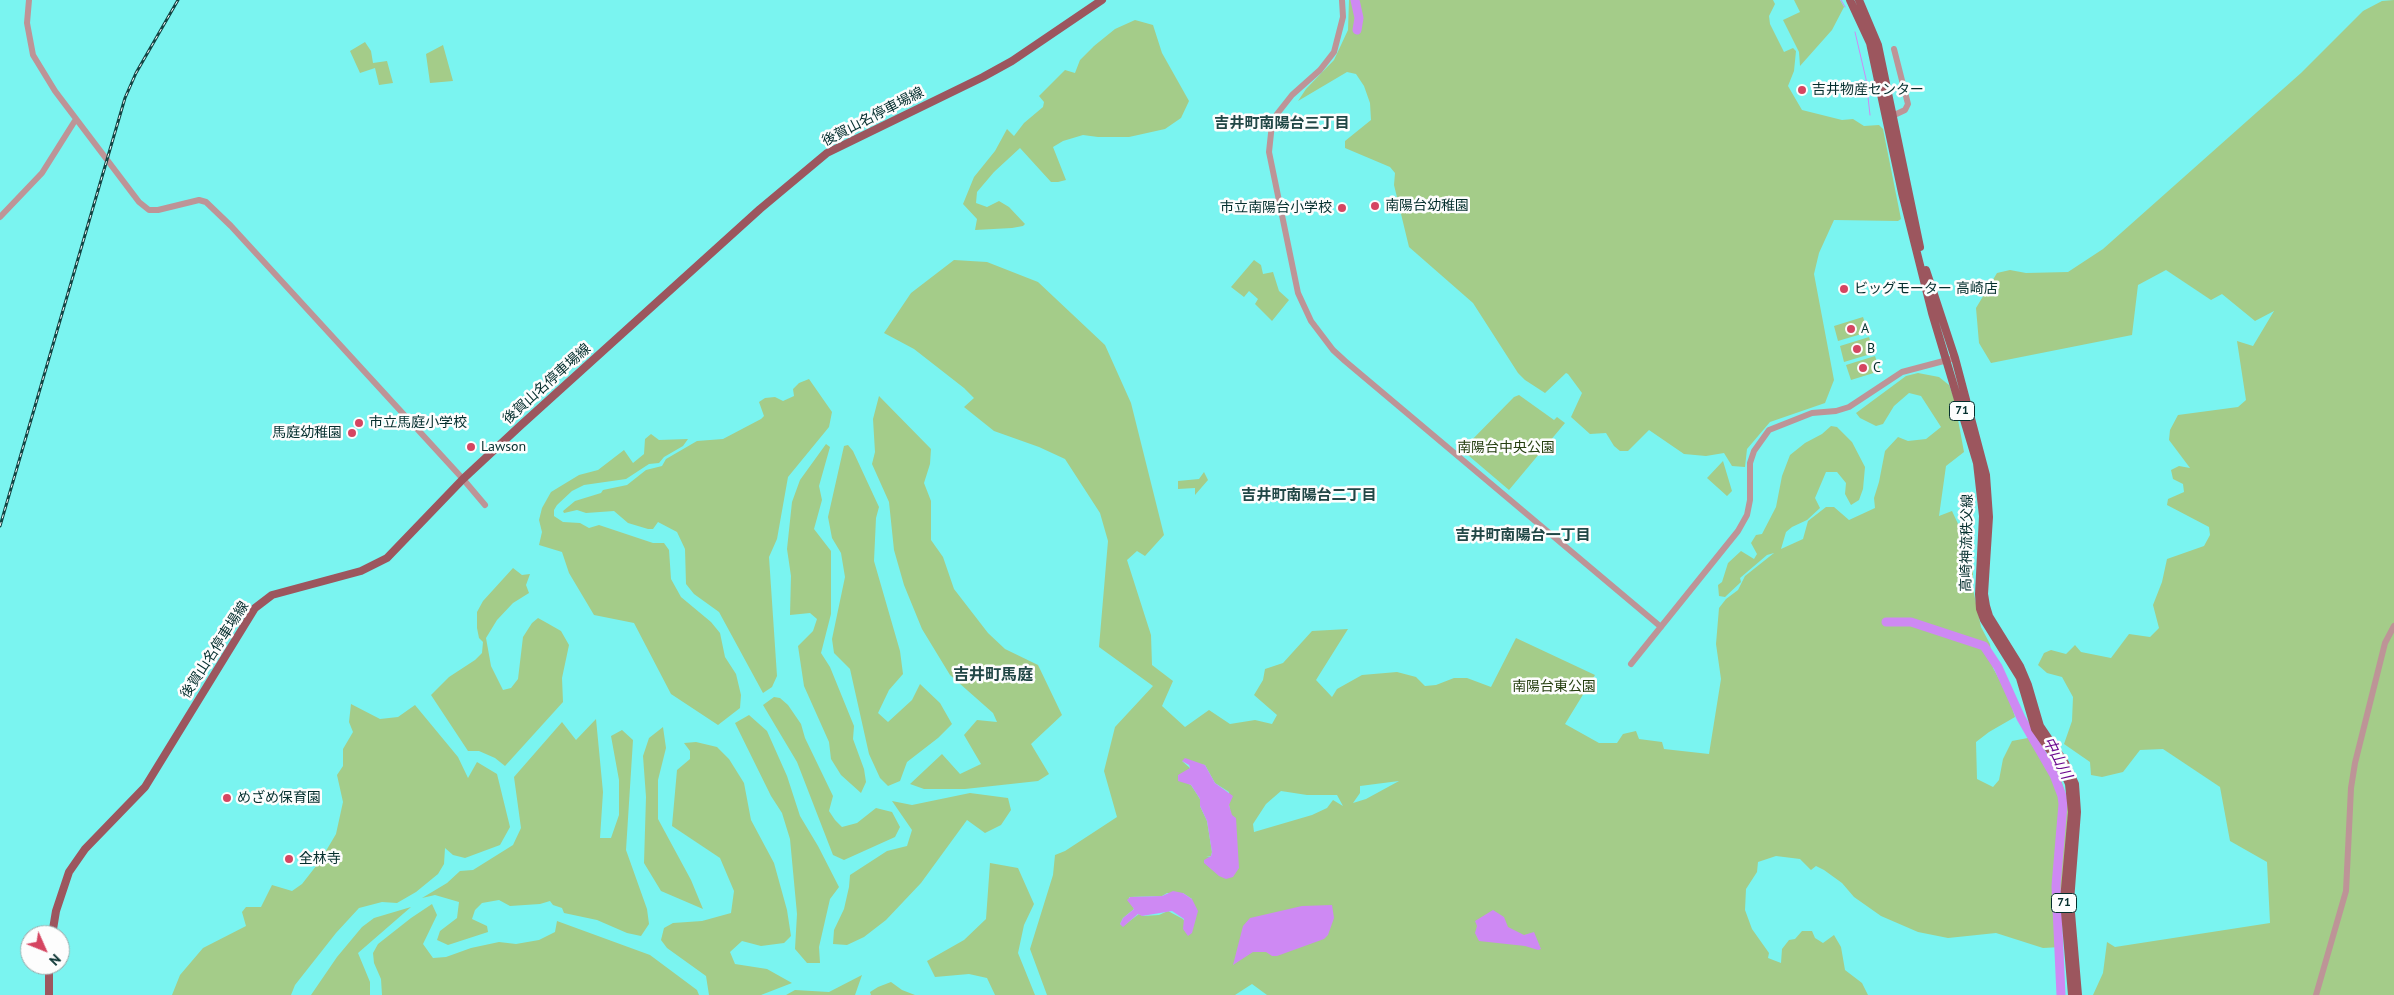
<!DOCTYPE html>
<html>
<head>
<meta charset="utf-8">
<style>
  body { margin:0 }
  #map { position:relative; width:2394px; height:995px; overflow:hidden; background:#7af4f0; font-family:"PT Sans",sans-serif }
  canvas { display:block }
  .north { position:absolute; left:20px; top:925px; width:50px; height:50px; box-sizing:border-box; background:#fdfdfd; border:1px solid #9aa; border-radius:50%; rotate:134deg; font-size:14px; font-weight:700; line-height:20px; text-align:center; color:#042e2d }
  .north::after { content:''; display:block; margin:auto; width:18px; height:22px; background:#d54561; clip-path:polygon(50% 0,100% 100%,50% 72%,0 100%) }
</style>
</head>
<body>
<div id="map">
<canvas width="2394" height="995"></canvas>
<div class="north">N</div>
</div>
<script>
const context = document.querySelector('canvas').getContext('2d');
context.lineJoin = 'round';
function paint(path, color) { context.fillStyle = color; context.fill(path, 'evenodd'); }
const poly = rows => new Path2D(rows.map(r => 'M' + r).join(''));
function trace(path, color, width, dash) { context.strokeStyle = color; context.lineWidth = width; context.lineCap = dash ? 'butt' : 'round'; context.setLineDash(dash || []); context.stroke(path); }
function label(font, color, halo, rows, align = 'center') {
  context.font = font + ' "PT Sans","Noto Sans JP",sans-serif'; context.lineWidth = 5; context.setLineDash([]); context.textBaseline = 'middle'; context.strokeStyle = halo; context.fillStyle = color; for (const [text, x, y, turn = 0] of rows) {
    context.save(); context.translate(x, y); context.rotate((+turn || 0) * Math.PI / 180); context.textAlign = isNaN(turn) ? turn : align; if (halo) context.strokeText(text, 0, 0); context.fillText(text, 0, 0); context.restore();
  }
}
paint(poly([
  [1349,0,1773,0,1775,4,1769,16,1770,24,1784,52,1793,48,1796,51,1794,71,1788,86,1802,110,1842,120,1853,119,1864,126,1879,125,1883,129,1901,219,1898,221,1834,220,1819,253,1814,274,1834,380,1825,403,1770,422,1747,449,1745,467,1732,466,1724,453,1706,456,1684,454,1649,430,1628,451,1620,451,1614,446,1606,433,1590,434,1571,417,1582,393,1568,374,1566,373,1545,393,1525,380,1518,373,1473,303,1409,247,1394,185,1395,173,1390,167,1345,148,1345,141,1371,120,1370,103,1364,86,1356,74,1347,72,1298,101,1306,89,1334,60,1348,30],
  [1794,0,1840,0,1844,7,1832,30,1800,66,1799,52,1783,20,1800,12],
  [2394,0,2394,995,2093,995,2103,973,2107,942,2115,947,2270,923,2267,862,2230,841,2220,787,2163,749,2140,750,2123,772,2102,777,2091,775,2090,762,2064,744,2072,721,2073,697,2062,677,2047,673,2038,665,2044,653,2051,650,2066,654,2075,645,2081,652,2111,658,2129,634,2150,637,2159,628,2153,605,2162,582,2167,559,2204,546,2210,535,2209,527,2167,505,2168,499,2184,492,2183,484,2173,479,2171,470,2179,466,2190,468,2169,440,2170,430,2178,415,2238,407,2246,400,2237,341,2253,346,2274,311,2255,321,2222,294,2211,300,2166,270,2138,285,2132,335,1991,363,1979,343,1976,308,1997,273,2010,270,2026,273,2068,272,2103,249,2301,73,2363,11,2382,1],
  [1135,20,1153,25,1162,53,1189,101,1181,118,1165,129,1129,137,1098,137,1083,135,1063,141,1053,147,1066,180,1058,182,1051,182,1020,148,994,172,977,192,976,203,987,207,999,201,1009,207,1025,224,1023,226,1012,228,975,230,977,219,963,204,974,177,995,151,1007,129,1014,136,1024,123,1043,107,1044,102,1039,96,1065,70,1075,73,1080,60,1094,46,1115,29],
  [365,42,371,51,373,63,387,61,393,83,379,85,375,68,360,73,350,51],
  [443,45,453,81,430,83,426,54],
  [954,260,987,262,1038,282,1105,345,1131,403,1164,535,1145,556,1137,551,1127,560,1151,635,1152,665,1173,681,1162,706,1185,727,1209,710,1230,724,1255,720,1272,724,1277,715,1254,695,1263,680,1265,669,1283,663,1312,631,1348,629,1316,680,1332,697,1337,689,1362,675,1397,672,1416,677,1425,686,1436,685,1454,678,1467,678,1491,687,1516,638,1595,675,1565,724,1599,743,1617,743,1623,734,1636,731,1639,739,1662,742,1664,749,1709,754,1721,679,1716,644,1719,608,1726,599,1738,590,1745,576,1774,553,1767,555,1740,578,1741,582,1725,597,1719,596,1718,585,1722,582,1728,563,1741,551,1754,559,1757,554,1751,543,1756,535,1762,534,1776,507,1782,476,1790,455,1805,443,1822,434,1831,426,1837,427,1852,442,1865,467,1863,489,1859,500,1851,505,1845,494,1846,483,1837,472,1826,472,1815,498,1820,508,1807,520,1792,527,1786,532,1781,549,1803,539,1808,521,1826,507,1834,507,1849,520,1875,508,1874,498,1879,482,1885,451,1898,437,1908,441,1926,439,1941,427,1921,396,1909,393,1894,406,1883,424,1876,426,1860,418,1856,413,1906,376,1918,373,1939,377,1949,385,1954,398,1964,452,1946,466,1939,516,1952,511,1959,526,1959,544,1973,561,1973,589,1981,627,1990,644,1993,668,2008,695,2015,717,1989,732,1976,742,1977,779,1993,787,1999,780,2003,759,2012,741,2033,737,2057,767,2069,805,2060,916,2061,947,2043,948,1996,933,1948,938,1918,932,1881,916,1854,897,1842,883,1824,870,1816,866,1811,870,1800,859,1776,856,1758,862,1757,872,1746,889,1745,910,1752,929,1769,953,1768,958,1781,963,1782,949,1789,940,1795,939,1802,931,1812,931,1815,938,1823,943,1834,935,1841,947,1845,970,1862,983,1868,995,1267,995,1252,984,1235,995,1047,995,1030,949,1053,875,1055,855,1065,851,1117,817,1104,771,1115,727,1153,686,1099,647,1108,541,1100,513,1065,459,1039,447,994,431,964,407,974,398,964,388,914,349,884,333,911,293],
  [1182,761,1205,765,1215,783,1229,792,1229,805,1238,856,1206,857,1211,856,1212,852,1207,821,1200,806,1200,799,1191,785,1185,782,1190,768],
  [1399,781,1366,799,1353,803,1360,793,1360,786],
  [1281,791,1307,795,1337,795,1343,806,1333,800,1327,808,1312,815,1254,832,1253,824,1266,804],
  [1167,893,1183,893,1192,899,1185,922,1183,919,1168,911,1159,915,1143,916,1139,914,1123,926,1120,924,1123,918,1134,909,1129,897,1162,896],
  [1254,260,1261,265,1263,274,1273,272,1279,291,1289,300,1272,321,1255,304,1258,299,1249,291,1244,297,1231,287],
  [1863,317,1868,332,1838,341,1834,326],
  [1869,337,1874,353,1844,362,1840,346],
  [1875,356,1880,371,1851,380,1846,365],
  [809,379,832,412,829,427,788,477,777,539,769,557,777,676,772,687,763,693,719,612,694,594,686,584,685,549,677,532,658,522,653,529,648,529,628,523,614,511,586,513,577,510,564,513,563,511,575,501,601,493,603,490,627,485,646,470,662,466,666,459,697,441,723,439,761,419,764,416,759,402,765,398,775,397,783,401,794,396,793,389,799,383],
  [1519,395,1554,420,1557,417,1565,423,1509,490,1462,450,1514,397],
  [879,396,931,449,930,464,924,483,931,501,931,540,943,557,954,589,988,633,1005,649,1038,665,1062,715,1031,744,1049,774,1038,781,965,789,924,789,910,784,942,754,960,774,981,764,964,735,977,720,997,722,993,713,950,675,922,629,904,585,894,550,889,502,872,464,875,452,873,419],
  [651,434,659,440,688,439,683,446,664,457,659,463,649,464,626,479,584,485,572,491,557,505,554,510,554,516,563,522,580,523,589,528,599,525,653,543,664,543,669,550,671,579,681,597,711,622,720,633,725,657,736,674,741,695,740,708,718,725,671,694,634,623,594,615,569,573,562,552,539,545,542,532,539,520,542,508,551,492,579,475,598,470,624,450,633,463,644,454,645,439],
  [826,444,830,447,819,486,822,500,814,529,831,551,831,614,821,653,830,667,854,726,853,739,864,769,866,782,861,793,841,775,831,759,829,742,804,686,798,646,813,631,817,619,810,613,790,615,791,576,787,549,792,502,800,480],
  [848,445,853,451,879,507,876,518,874,561,900,651,903,674,889,690,878,713,888,722,912,700,920,684,940,703,952,724,938,738,907,762,900,781,888,786,880,778,869,754,850,669,834,653,832,639,845,577,841,553,832,538,828,517,844,446],
  [1723,461,1732,491,1727,496,1707,478],
  [1204,472,1208,480,1195,495,1195,488,1178,489,1178,481,1199,479],
  [513,568,522,575,530,574,526,585,529,593,513,603,497,620,486,638,491,666,503,690,511,688,518,679,523,637,532,623,538,618,547,623,561,631,569,645,562,678,563,702,505,766,495,758,479,751,468,751,431,695,449,677,475,660,482,653,483,642,479,638,477,628,477,612,483,601],
  [774,697,780,698,788,705,801,724,805,738,833,796,829,811,835,820,842,827,857,823,876,808,892,812,900,827,895,837,844,860,833,855,797,762,763,705],
  [351,704,380,719,398,717,415,705,458,757,468,778,477,762,497,774,510,827,500,845,465,858,453,855,445,848,444,864,438,874,416,892,397,903,382,902,359,908,336,933,295,985,291,995,172,995,180,975,203,948,246,926,242,912,246,907,261,907,272,885,292,891,302,884,320,861,336,834,343,802,337,775,343,766,343,749,353,732,349,722],
  [749,715,767,731,787,776,800,816,818,846,839,887,830,899,819,947,820,963,807,963,795,949,797,914,790,839,782,813,771,796,735,723],
  [596,719,603,792,600,838,611,838,619,815,619,780,611,736,622,730,633,740,626,850,647,909,649,924,641,936,627,933,597,920,564,913,562,908,553,905,550,901,540,904,510,906,499,900,482,903,475,910,472,919,487,926,488,932,448,945,437,940,440,931,457,918,459,902,435,895,422,898,447,883,460,871,473,870,513,845,521,828,514,777,562,722,576,740],
  [663,727,666,748,658,780,658,819,691,880,703,909,661,891,644,863,646,797,643,756,649,738],
  [696,742,717,747,729,759,744,783,751,820,774,863,787,910,791,936,784,943,761,946,742,941,730,952,735,964,767,969,792,983,761,995,709,995,706,976,667,948,661,940,664,928,673,923,702,921,731,913,734,891,720,858,672,826,677,770,690,759,690,751,684,743],
  [970,793,1008,798,1011,810,1001,825,985,833,967,820,921,883,886,920,864,937,847,945,833,944,834,930,844,909,849,887,850,875,887,851,907,846,912,830,892,801,912,805],
  [990,863,1018,868,1034,904,1024,925,1018,953,1035,995,995,995,987,978,969,974,935,977,927,961,964,940,986,919],
  [432,904,437,915,423,944,433,958,446,957,471,948,499,942,516,944,539,940,555,932,557,921,650,955,697,990,699,995,382,995,381,979,374,963,373,953,378,944,411,918],
  [411,907,358,953,370,982,370,995,311,995,337,957,362,927,374,918],
  [862,975,855,995,786,995,795,990,829,992],
  [891,982,902,990,915,995,871,995,870,992,878,987]
]), '#a4cc89');
paint(poly([
  [1185,758,1205,765,1215,783,1233,796,1229,805,1232,815,1236,818,1239,868,1233,877,1226,879,1219,876,1204,863,1204,860,1211,856,1212,852,1207,821,1200,806,1200,799,1191,785,1178,781,1178,775,1190,768,1189,765,1182,761],
  [1173,891,1183,893,1192,899,1198,911,1192,933,1188,936,1183,929,1184,919,1172,911,1142,916,1138,914,1123,927,1120,924,1123,918,1134,909,1127,900,1130,897,1162,896],
  [1332,905,1334,918,1328,935,1324,939,1277,956,1272,956,1266,952,1253,952,1233,965,1243,926,1250,918,1302,906],
  [1493,910,1504,917,1508,927,1524,935,1534,932,1541,949,1538,950,1525,946,1479,941,1475,933,1477,926,1475,921]
]), '#ce89f3');
trace(poly([
  [1841,0,1845,7],
  [1855,32,1866,79,1870,115]
]), '#ce89f3', 1);
trace(poly([
  [1355,0,1359,18,1357,30],
  [1886,622,1911,622,1984,646,1998,667,2021,718,2054,775,2062,796,2063,804,2056,886,2061,995]
]), '#ce89f3', 9);
trace(poly([
  [29,0,27,23,33,55,55,91,139,202,149,210,158,210,199,200,206,202,231,226,463,479,485,505],
  [1342,0,1343,17,1334,52,1320,70,1292,95,1277,114,1272,124,1269,152,1298,293,1311,321,1333,350,1345,361,1661,627],
  [1890,117,1905,110,1908,104,1894,49],
  [0,217,42,173,76,119],
  [1631,664,1738,531,1747,515,1750,500,1750,463,1754,451,1769,430,1812,413,1836,411,1849,407,1902,372,1955,358],
  [2316,995,2346,891,2351,788,2355,763,2385,643,2394,626]
]), '#bd9497', 6);
trace(poly([
  [1850,0,1870,43,1902,193,1932,313,1977,463,1983,516,1979,594,1980,609,1984,620,2020,678,2035,729,2061,766,2069,784,2072,812,2064,900,2072,995],
  [1859,0,1878,45,1920,247],
  [1926,270,1955,358,1986,475,1989,517,1984,594,1986,606,1989,616,2020,666,2028,685,2040,726,2065,763,2075,784,2077,812,2070,901,2078,995],
  [52,935,56,911,69,872,85,849,145,787,255,608,272,595,361,571,387,558,463,479,520,426,760,209,827,153,983,77,1012,61,1102,0],
  [49,995,49,965]
]), '#9c565e', 8);
const rail = poly([
  [0,526,125,98,136,73,178,0]
]);
trace(rail, '#124544', 3);
trace(rail, '#fdfdfd', 1, [4]);
for (const [x, y, r, color] of [
  [1802,90,5,"#d54561"],
  [1375,206,5,"#d54561"],
  [1342,208,5,"#d54561"],
  [1844,289,5,"#d54561"],
  [1851,329,5,"#d54561"],
  [1857,349,5,"#d54561"],
  [1863,368,5,"#d54561"],
  [359,423,5,"#d54561"],
  [352,433,5,"#d54561"],
  [471,447,5,"#d54561"],
  [227,798,5,"#d54561"],
  [289,859,5,"#d54561"]
]) { const dot = new Path2D(); dot.arc(x, y, r, 0, 2 * Math.PI); context.fillStyle = color; context.fill(dot); trace(dot, '#fdfdfd', 2); }
for (const [x, y, w] of [
  [1962,411,25],
  [2064,903,25]
]) { const box = new Path2D(); box.roundRect(x - w / 2, y - 9.5, w, 19, 4); context.fillStyle = '#fdfdfd'; context.fill(box); trace(box, '#042e2d', 1); }
label('bold 12px', '#042e2d', null, [
  ["71",1962,411],
  ["71",2064,903]
]);
label('14px', '#042e2d', '#fdfdfd', [
  ["吉井物産センター",1812,90],
  ["南陽台幼稚園",1385,206],
  ["市立南陽台小学校",1332,208,"right"],
  ["ビッグモーター 高崎店",1854,289],
  ["A",1861,329],
  ["B",1867,349],
  ["C",1873,368],
  ["市立馬庭小学校",369,423],
  ["馬庭幼稚園",342,433,"right"],
  ["Lawson",481,447],
  ["めざめ保育園",237,798],
  ["全林寺",299,859]
], 'left');
label('14px', '#042e2d', '#fdfdfd', [
  ["後賀山名停車場線",873,117,-27],
  ["後賀山名停車場線",547,384,-42],
  ["高崎神流秩父線",1967,543,-89],
  ["後賀山名停車場線",215,650,-57]
]);
label('14px', '#263f11', '#fdfdfd', [
  ["南陽台中央公園",1506,448],
  ["南陽台東公園",1554,687]
]);
label('bold 15px', '#214746', '#fdfdfd', [
  ["吉井町南陽台三丁目",1282,124],
  ["吉井町南陽台二丁目",1309,496],
  ["吉井町南陽台一丁目",1523,536]
]);
label('italic 15px', '#6a088e', '#fdfdfd', [
  ["中山川",2057,758,63]
]);
label('bold 16px', '#214746', '#fdfdfd', [
  ["吉井町馬庭",993,675]
]);
</script>
</body>
</html>
